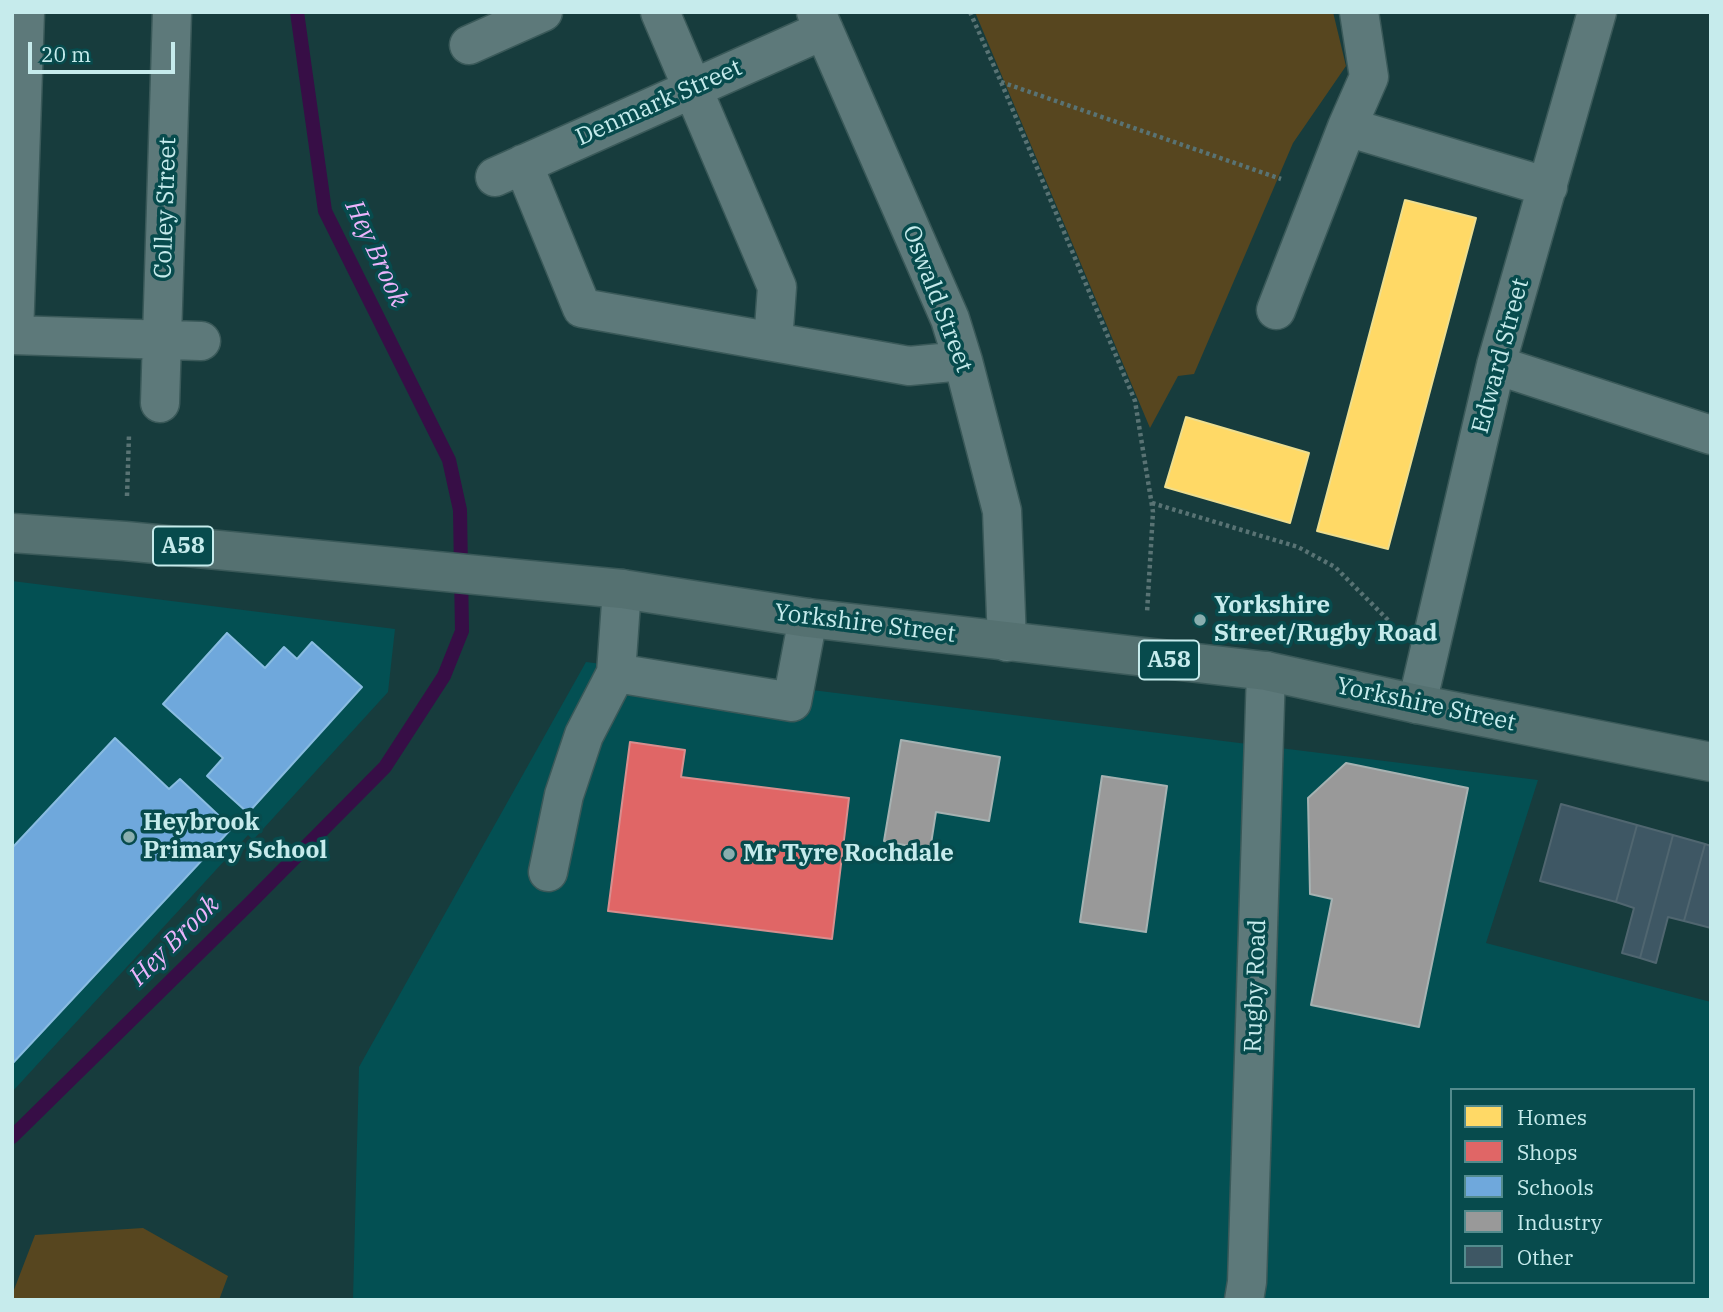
<!DOCTYPE html>
<html>
<head>
<meta charset="utf-8">
<style>
  body { margin:0 }
  #map { position:relative; width:1723px; height:1312px; overflow:hidden; background:#173c3d; font-family:"IBM Plex Serif",serif }
  canvas { display:block }
  .frame { position:absolute; inset:0; border:14px solid #c6ebec; pointer-events:none }
  .legend { position:absolute; left:1450px; top:1088px; width:245px; height:196px; box-sizing:border-box; background:#074b4d; border:2px solid #538b8d; margin:0; padding:9px 12px; list-style:none; font-size:21px; color:#c6ebec }
  .legend li { display:flex; align-items:center; gap:14px; height:35px }
  .legend b { width:35px; border:2px solid #538b8d }
  .scale { position:absolute; left:28px; top:42px; width:147px; height:32px; box-sizing:border-box; border:4px solid #c6ebec; border-top:0; padding-left:9px; font-size:21px; line-height:24px; white-space:nowrap; color:#c6ebec; -webkit-text-stroke:5px #074b4d; paint-order:stroke }
</style>
</head>
<body>
<div id="map">
<canvas width="1723" height="1312"></canvas>
<div class="frame"></div>
<ul class="legend">
<li><b style="height:19px;background:#ffd966"></b>Homes</li>
<li><b style="height:19px;background:#e06666"></b>Shops</li>
<li><b style="height:19px;background:#6fa8dc"></b>Schools</li>
<li><b style="height:19px;background:#999"></b>Industry</li>
<li><b style="height:19px;background:#3e5764"></b>Other</li>
</ul>
<div class="scale">20 m</div>
</div>
<script>
const context = document.querySelector('canvas').getContext('2d');
context.lineJoin = 'round';
function paint(path, color) { context.fillStyle = color; context.fill(path, 'evenodd'); }
const poly = rows => new Path2D(rows.map(r => 'M' + r).join(''));
function trace(path, color, width, dash) { context.strokeStyle = color; context.lineWidth = width; context.lineCap = dash ? 'butt' : 'round'; context.setLineDash(dash || []); context.stroke(path); }
function label(font, color, halo, rows, align = 'center') {
  context.font = font + ' "IBM Plex Serif",serif'; context.lineWidth = 7; context.setLineDash([]); context.textBaseline = 'middle'; context.strokeStyle = halo; context.fillStyle = color; for (const [text, x, y, turn = 0] of rows) {
    context.save(); context.translate(x, y); context.rotate((+turn || 0) * Math.PI / 180); context.textAlign = isNaN(turn) ? turn : align; if (halo) context.strokeText(text, 0, 0); context.fillText(text, 0, 0); context.restore();
  }
}
paint(poly([
  [12,581,395,629,388,692,253,840,248,835,12,1092],
  [586,662,1538,780,1486,943,1711,1002,1711,1300,353,1300,359,1067],
  [1452,1090,1693,1090,1693,1282,1452,1282]
]), '#035053');
paint(poly([
  [975,12,1333,12,1346,66,1293,143,1194,374,1178,376,1150,428],
  [143,1228,228,1276,219,1300,12,1300,12,1295,35,1235]
]), '#57461f');
const homes = poly([
  [1405,200,1476,218,1388,549,1317,531,1405,200],
  [1186,417,1309,453,1290,523,1165,487,1186,417]
]);
paint(homes, '#ffd966');
trace(homes, '#eede8e', 2);
const shops = poly([
  [630,742,685,750,681,777,849,798,832,939,608,911,630,742]
]);
paint(shops, '#e06666');
trace(shops, '#d88e8e', 2);
const schools = poly([
  [227,633,265,668,284,647,297,659,312,642,362,687,248,813,207,776,223,758,163,704,227,633],
  [115,738,169,789,180,779,232,828,12,1064,12,848,115,738]
]);
paint(schools, '#6fa8dc');
trace(schools, '#89bce1', 2);
const industry = poly([
  [901,740,1000,757,989,821,936,812,930,850,884,841,901,740],
  [1346,763,1468,788,1419,1027,1311,1005,1332,899,1310,894,1308,798,1346,763],
  [1102,776,1167,786,1146,932,1080,922,1102,776]
]);
paint(industry, '#999');
trace(industry, '#a6b2b2', 2);
trace(poly([
  [12,1137,249,904,385,767,444,676,462,631,460,510,449,460,325,211,297,12]
]), '#370e46', 14);
const building = poly([
  [1561,804,1637,825,1616,902,1540,881,1561,804],
  [1637,825,1673,835,1640,958,1622,953,1634,908,1616,902,1637,825],
  [1673,835,1705,844,1684,921,1668,917,1656,963,1640,958,1673,835],
  [1705,844,1711,846,1711,928,1684,921,1705,844]
]);
paint(building, '#3e5764');
trace(building, '#506670', 2);
const minor = poly([
  [660,12,777,287,773,342],
  [816,12,950,319,963,361,1002,511,1007,642],
  [469,45,543,12],
  [1347,127,1369,77,1359,12],
  [523,164,582,308,909,366,963,361],
  [495,177,824,30],
  [1276,310,1347,127,1548,187],
  [12,335,201,341],
  [14,335,25,12],
  [1496,365,1711,435],
  [160,403,172,12],
  [622,589,616,673,792,702,808,618],
  [1417,704,1496,365,1597,12],
  [548,872,564,795,584,735,616,673],
  [1244,1300,1247,1282,1266,671]
]);
const highway = poly([
  [12,533,125,541,622,589,808,618,1266,671,1417,704,1711,762]
]);
trace(minor, '#3a5959', 41);
trace(highway, '#3a5959', 41);
trace(poly([
  [970,12,1001,82,1135,401,1153,512,1147,613],
  [1001,82,1281,179],
  [127,496,129,435],
  [1152,503,1298,547,1335,567,1390,622]
]), '#597374', 4.5, [3.5, 3.5]);
trace(minor, '#5d797a', 38);
trace(highway, '#557171', 38);
for (const [x, y, r, color] of [
  [1200,620,7,"#89aeaf"],
  [129,837,7,"#89aeaf"],
  [729,854,7,"#89aeaf"]
]) { const dot = new Path2D(); dot.arc(x, y, r, 0, 2 * Math.PI); context.fillStyle = color; context.fill(dot); trace(dot, '#074b4d', 2.5); }
for (const [x, y, w] of [
  [183,546,60],
  [1169,660,60]
]) { const box = new Path2D(); box.roundRect(x - w / 2, y - 19.5, w, 39, 5); context.fillStyle = '#074b4d'; context.fill(box); trace(box, '#c6ebec', 2); }
label('bold 23px', '#c6ebec', null, [
  ["A58",183,546],
  ["A58",1169,660]
]);
label('24px', '#c6ebec', '#074b4d', [
  ["Denmark Street",659,103,-24],
  ["Colley Street",166,208,-88],
  ["Oswald Street",937,299,69],
  ["Edward Street",1501,356,-75],
  ["Yorkshire Street",865,624,7],
  ["Yorkshire Street",1426,705,12],
  ["Rugby Road",1256,986,-88]
]);
label('bold 24px', '#c6ebec', '#074b4d', [
  ["Yorkshire",1214,606],
  ["Street/Rugby Road",1214,634],
  ["Heybrook",143,823],
  ["Primary School",143,851],
  ["Mr Tyre Rochdale",743,854]
], 'left');
label('italic 26px', '#ebb4fc', '#074b4d', [
  ["Hey Brook",376,254,65],
  ["Hey Brook",175,941,-45]
]);
</script>
</body>
</html>
